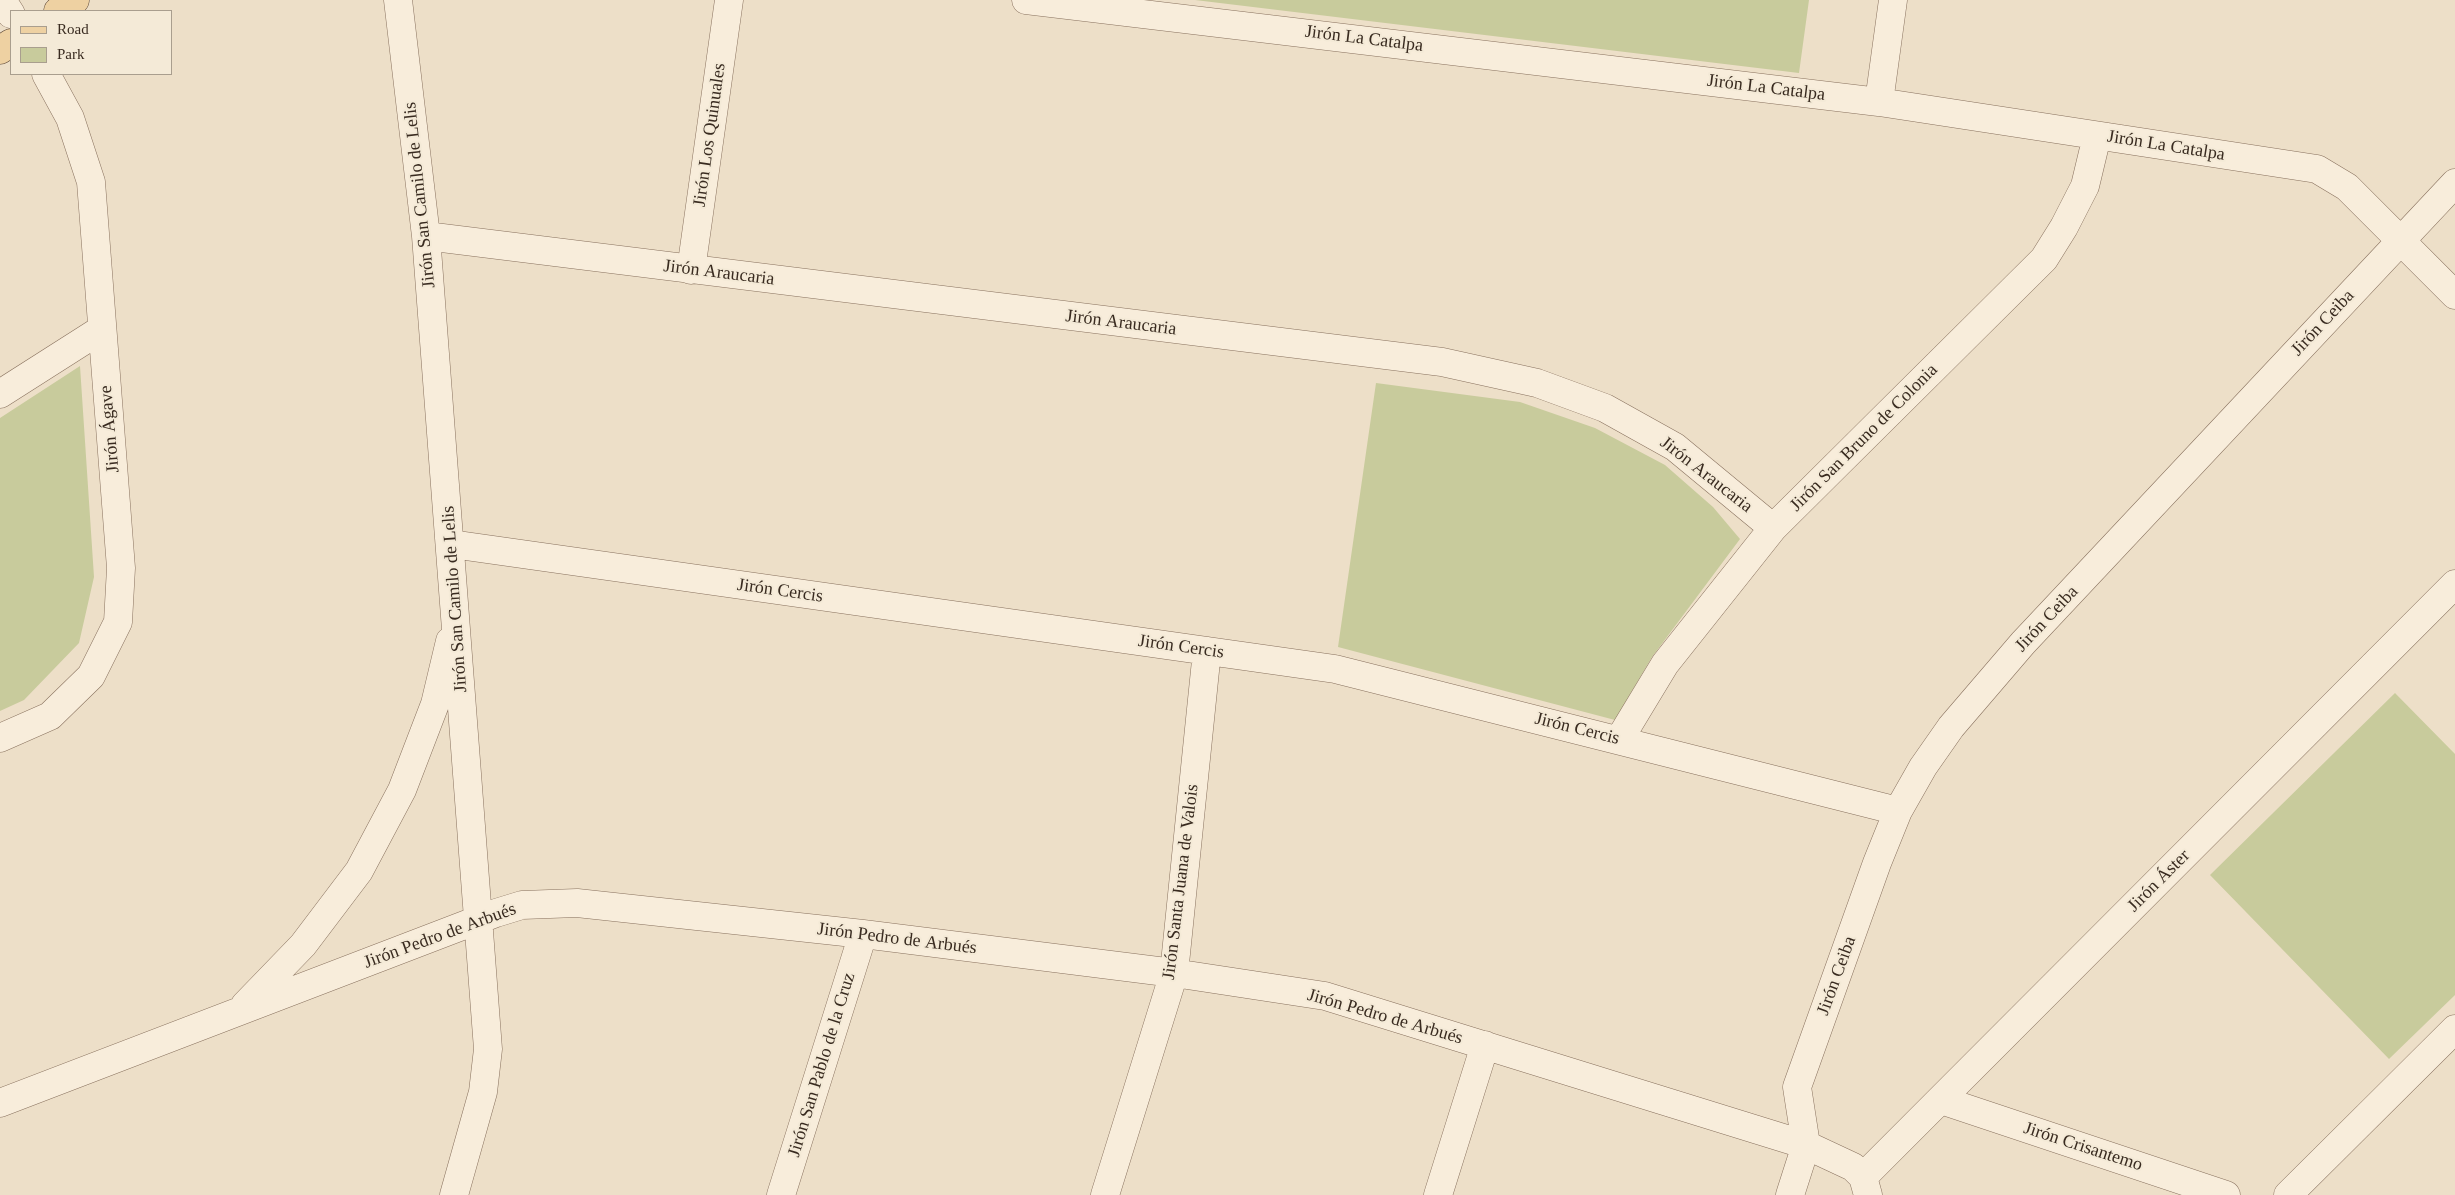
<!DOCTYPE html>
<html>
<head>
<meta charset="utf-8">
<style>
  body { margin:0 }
  #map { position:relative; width:2455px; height:1195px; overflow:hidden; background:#eddfc8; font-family:"Times New Roman",serif }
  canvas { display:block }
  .legend { position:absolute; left:10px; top:10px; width:162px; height:65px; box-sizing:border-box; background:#f4ead7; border:1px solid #a99e8e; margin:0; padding:6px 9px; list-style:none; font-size:15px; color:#392b20 }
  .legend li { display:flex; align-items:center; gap:10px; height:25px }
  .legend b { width:25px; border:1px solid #a99e8e }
</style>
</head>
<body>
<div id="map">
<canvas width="2455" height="1195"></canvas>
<ul class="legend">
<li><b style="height:6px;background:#eed1a2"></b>Road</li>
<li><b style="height:14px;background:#c8cb9c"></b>Park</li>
</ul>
</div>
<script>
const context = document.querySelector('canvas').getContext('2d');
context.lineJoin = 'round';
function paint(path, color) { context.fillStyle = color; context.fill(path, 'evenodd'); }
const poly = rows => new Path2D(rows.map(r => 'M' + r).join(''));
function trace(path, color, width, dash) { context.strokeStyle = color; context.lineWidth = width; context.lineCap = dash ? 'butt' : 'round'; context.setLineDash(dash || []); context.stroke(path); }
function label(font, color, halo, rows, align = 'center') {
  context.font = font + ' "Times New Roman",serif'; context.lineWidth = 4; context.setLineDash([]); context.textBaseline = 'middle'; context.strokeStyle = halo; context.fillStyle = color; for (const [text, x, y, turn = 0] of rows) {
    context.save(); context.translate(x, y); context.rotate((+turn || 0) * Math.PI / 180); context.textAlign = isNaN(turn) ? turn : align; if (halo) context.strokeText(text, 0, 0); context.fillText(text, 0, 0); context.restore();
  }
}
paint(poly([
  [1195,0,1809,0,1799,73],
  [80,366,94,577,79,643,24,700,0,711,0,418],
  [1376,383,1520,402,1595,428,1665,465,1713,507,1740,539,1652,657,1615,720,1338,647],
  [2395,693,2455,754,2455,995,2389,1059,2210,875]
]), '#c8cb9c');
const minor = poly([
  [2,0,11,14],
  [398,0,426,236,488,1049,483,1092,454,1195],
  [1026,0,1879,102,2317,169,2347,187,2455,295],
  [1879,102,1893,0],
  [426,236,1442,362,1537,383,1605,408,1675,447,1773,528],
  [691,270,729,0],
  [0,394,102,329],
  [451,544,1335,669,1898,811],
  [0,738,50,716,91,676,118,622,121,568,91,182,70,118,46,74],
  [1619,740,1665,664,1773,528,2044,259,2064,227,2085,186,2097,136],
  [245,1005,303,945,359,871,402,790,435,704,450,641],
  [1941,1100,2226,1195],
  [0,1103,496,913,522,905,577,903,863,934,1174,973,1325,996,1806,1145,1853,1167,1863,1177,1868,1195],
  [1863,1177,2455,584],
  [781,1195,863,934],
  [1105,1195,1174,973,1207,651],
  [1438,1195,1485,1045],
  [1790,1195,1806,1145,1797,1087,1877,863,1898,811,1923,767,1951,727,2023,643,2455,183],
  [2288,1195,2455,1029]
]);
const major = poly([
  [58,11,75,0],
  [0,50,11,43]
]);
trace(minor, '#88715e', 29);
trace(major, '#564031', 29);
trace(minor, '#f8eddb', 28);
trace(major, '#eed1a2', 28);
label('18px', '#392b20', '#f4ead7', [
  ["Jirón La Catalpa",1364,39,7],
  ["Jirón La Catalpa",1766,88,7],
  ["Jirón Los Quinuales",710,135,-82],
  ["Jirón La Catalpa",2166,146,9],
  ["Jirón San Camilo de Lelis",420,195,-96],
  ["Jirón Araucaria",719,273,7],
  ["Jirón Araucaria",1121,323,7],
  ["Jirón Ceiba",2323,323,-47],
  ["Jirón Ágave",110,429,-95],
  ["Jirón San Bruno de Colonia",1864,438,-45],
  ["Jirón Araucaria",1706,475,38],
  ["Jirón Cercis",780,591,8],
  ["Jirón San Camilo de Lelis",455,599,-94],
  ["Jirón Ceiba",2047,619,-47],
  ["Jirón Cercis",1181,647,8],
  ["Jirón Cercis",1577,729,14],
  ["Jirón Áster",2159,881,-45],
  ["Jirón Santa Juana de Valois",1181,882,-83],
  ["Jirón Pedro de Arbués",440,936,-20],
  ["Jirón Pedro de Arbués",897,939,7],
  ["Jirón Ceiba",1837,976,-70],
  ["Jirón Pedro de Arbués",1385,1017,16],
  ["Jirón San Pablo de la Cruz",822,1065,-73],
  ["Jirón Crisantemo",2083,1147,18]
]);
</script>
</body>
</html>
